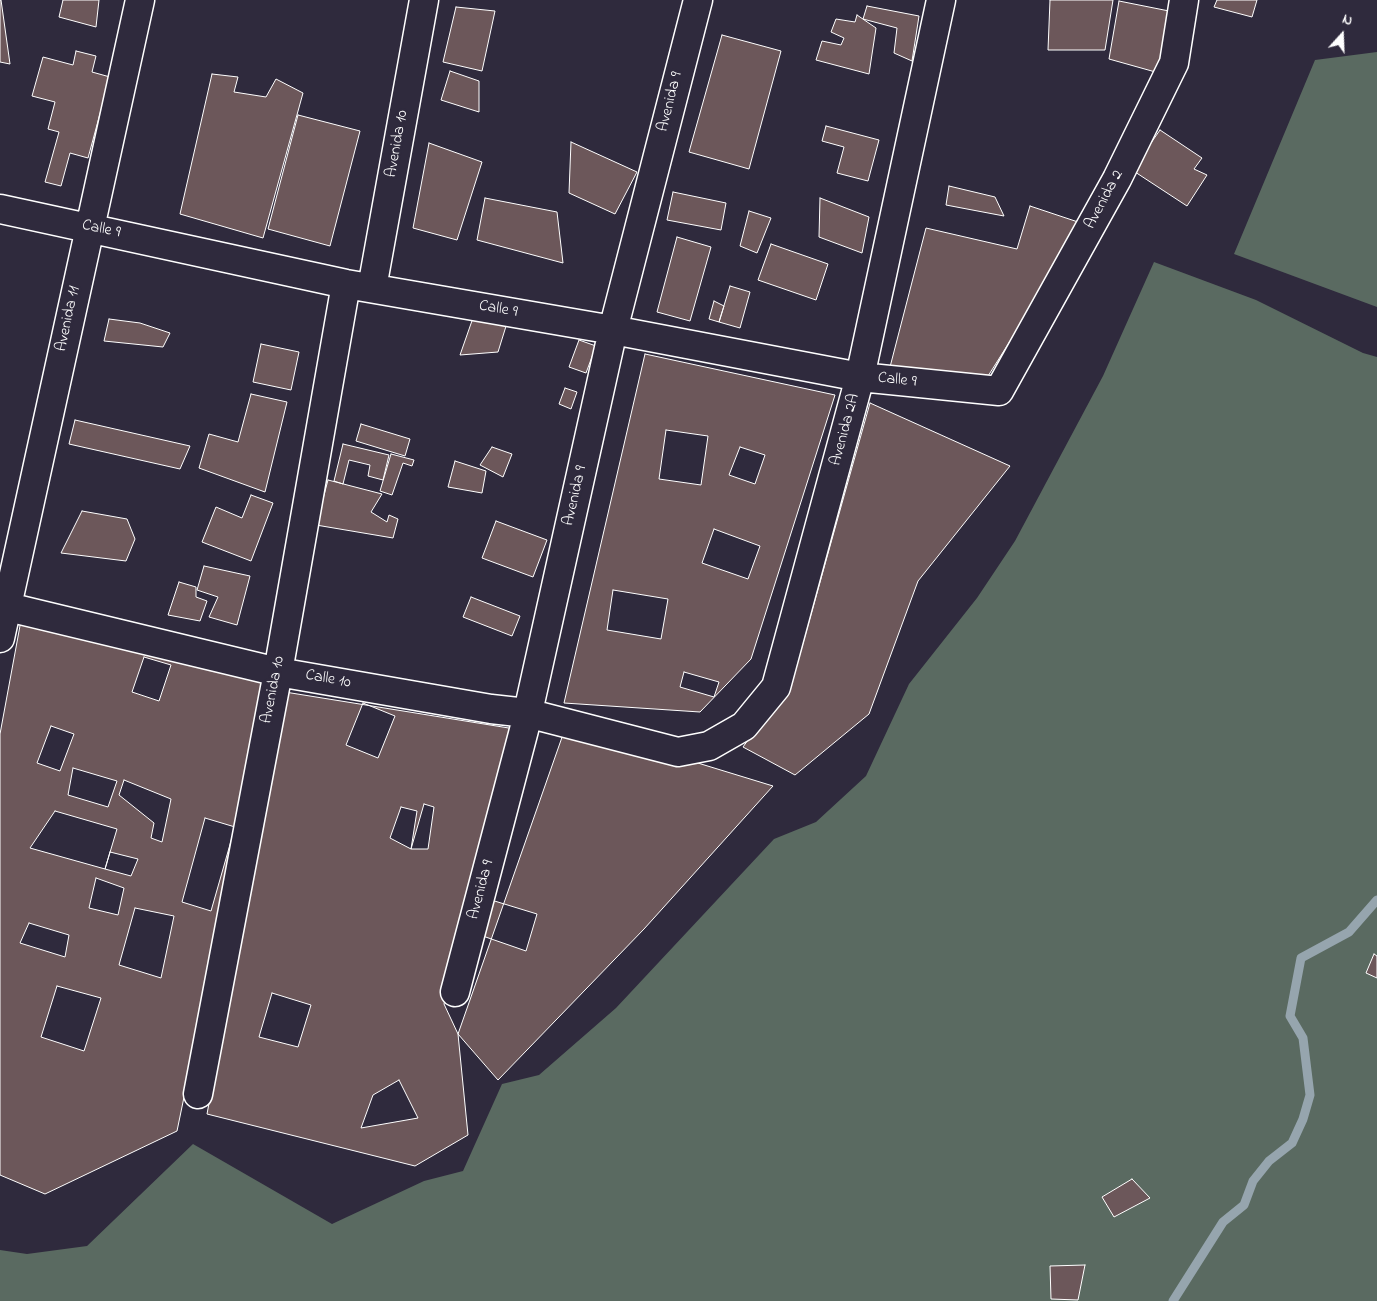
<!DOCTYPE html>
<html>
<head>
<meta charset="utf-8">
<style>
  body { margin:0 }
  #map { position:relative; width:1377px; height:1301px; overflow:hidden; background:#2f2a3d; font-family:"Indie Flower",sans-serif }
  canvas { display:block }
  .north { position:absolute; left:1317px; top:10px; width:50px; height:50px; -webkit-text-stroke:4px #2f2a3d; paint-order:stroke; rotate:20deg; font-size:14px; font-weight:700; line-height:20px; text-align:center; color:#fff }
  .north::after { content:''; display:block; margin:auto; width:18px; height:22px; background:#fff; clip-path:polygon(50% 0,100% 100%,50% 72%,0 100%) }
</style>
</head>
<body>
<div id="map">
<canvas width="1377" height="1301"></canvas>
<div class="north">N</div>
</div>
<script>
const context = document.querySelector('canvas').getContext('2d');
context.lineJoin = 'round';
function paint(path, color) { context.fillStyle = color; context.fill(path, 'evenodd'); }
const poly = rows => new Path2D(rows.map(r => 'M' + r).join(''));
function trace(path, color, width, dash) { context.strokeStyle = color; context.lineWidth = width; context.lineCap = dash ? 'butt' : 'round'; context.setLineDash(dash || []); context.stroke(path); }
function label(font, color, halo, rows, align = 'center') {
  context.font = font + ' "Indie Flower",sans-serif'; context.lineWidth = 5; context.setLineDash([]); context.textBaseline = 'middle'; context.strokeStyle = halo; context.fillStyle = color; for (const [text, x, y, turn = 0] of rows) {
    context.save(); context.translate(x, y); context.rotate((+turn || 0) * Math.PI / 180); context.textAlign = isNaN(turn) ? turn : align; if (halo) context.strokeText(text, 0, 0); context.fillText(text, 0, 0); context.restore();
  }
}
paint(poly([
  [1377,52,1377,307,1234,254,1315,60],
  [1154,262,1256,300,1363,353,1377,357,1377,1301,0,1301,0,1250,27,1254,87,1246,193,1144,332,1224,424,1181,463,1171,502,1084,539,1075,616,1008,774,839,816,822,866,776,909,684,977,598,1015,541,1103,376]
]), '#5a6a61');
trace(poly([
  [1173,1301,1223,1222,1244,1205,1253,1181,1269,1161,1292,1143,1303,1119,1310,1095,1303,1038,1290,1016,1301,958,1349,932,1377,900]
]), '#96a5ae', 9);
const building = poly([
  [0,0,1,0,10,64,0,62,0,0],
  [63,0,99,0,96,27,59,17,63,0],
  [1050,0,1113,0,1105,50,1048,50,1050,0],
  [1217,0,1257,0,1252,17,1214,7,1217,0],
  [1119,1,1169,11,1159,73,1109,59,1119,1],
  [867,6,919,16,912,61,894,53,897,28,863,19,867,6],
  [456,7,495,11,482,71,443,62,456,7],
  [857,15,876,28,869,74,816,60,822,41,841,45,844,38,831,32,836,19,855,22,857,15],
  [722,35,781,51,749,169,689,152,722,35],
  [76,51,96,56,92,72,110,77,88,158,70,153,61,186,45,182,59,132,48,129,55,102,32,96,43,57,73,65,76,51],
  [450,71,479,81,479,112,441,100,450,71],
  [212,74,238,77,234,92,266,97,276,79,303,93,263,238,180,214,212,74],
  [298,115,360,131,330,246,268,229,298,115],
  [826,126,879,140,868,181,837,173,844,147,822,141,826,126],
  [1160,130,1202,158,1194,169,1207,175,1187,206,1132,170,1160,130],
  [571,142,637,172,615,214,569,193,571,142],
  [429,143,482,162,457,240,413,228,429,143],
  [949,186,995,197,1004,216,946,205,949,186],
  [673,192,726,203,721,230,667,220,673,192],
  [485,198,557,212,563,263,477,240,485,198],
  [820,198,869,217,862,253,819,237,820,198],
  [1030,206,1084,224,983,384,890,367,926,228,1017,249,1030,206],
  [749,211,771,218,757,253,740,246,749,211],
  [677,237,711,247,690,321,657,312,677,237],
  [771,244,828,264,816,300,758,280,771,244],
  [730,286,750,292,740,328,719,322,730,286],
  [714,301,724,306,719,322,709,319,714,301],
  [474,315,507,323,498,352,460,355,474,315],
  [109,319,140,323,170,333,163,347,104,341,109,319],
  [579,340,596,346,586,373,569,367,579,340],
  [261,344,299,352,291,390,253,382,261,344],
  [645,354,835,395,751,659,700,712,564,703,645,354],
  [565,388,577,392,571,409,559,404,565,388],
  [251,394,287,402,265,492,199,468,209,434,238,442,251,394],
  [870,403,1010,466,918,581,869,714,795,775,743,747,794,675,870,403],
  [75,420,190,446,180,469,69,444,75,420],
  [361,424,410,439,405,456,356,441,361,424],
  [666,430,708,436,701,485,659,479,666,430],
  [343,444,389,455,383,480,368,476,370,465,349,460,343,484,334,481,343,444],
  [492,447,512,454,503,477,480,465,492,447],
  [740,447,765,455,755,484,729,475,740,447],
  [391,454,414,460,412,466,403,463,392,495,380,491,391,454],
  [455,461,486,471,482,493,448,487,455,461],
  [328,480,382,494,371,512,387,522,389,515,398,519,393,538,316,525,328,480],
  [251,495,273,503,251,561,202,542,216,507,242,518,251,495],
  [82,511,127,519,135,539,126,561,61,553,82,511],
  [496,521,547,540,533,577,482,558,496,521],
  [714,529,760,546,748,579,702,563,714,529],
  [204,566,250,576,237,625,209,617,218,597,197,590,204,566],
  [179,582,196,587,196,597,207,601,200,621,168,615,179,582],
  [613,590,668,599,661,639,607,630,613,590],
  [471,597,520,616,512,636,463,617,471,597],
  [22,615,271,676,177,1131,45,1194,0,1175,0,734,22,615],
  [144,657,171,665,159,701,132,692,144,657],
  [684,672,719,682,714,697,680,687,684,672],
  [285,692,515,729,444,1004,458,1034,468,1135,415,1166,207,1114,285,692],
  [363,703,395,716,378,758,346,745,363,703],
  [567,723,773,786,644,929,498,1080,458,1034,567,723],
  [51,726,74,734,60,771,37,763,51,726],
  [73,768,117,781,108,807,68,795,73,768],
  [124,780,171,799,162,842,151,838,154,823,119,795,124,780],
  [424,804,434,807,428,849,411,849,424,804],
  [401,807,417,811,411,849,390,838,401,807],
  [55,811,117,829,105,869,30,848,55,811],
  [205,818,235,827,211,911,182,902,205,818],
  [110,852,138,859,131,876,105,869,110,852],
  [96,878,124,888,118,915,89,908,96,878],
  [488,899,537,914,526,951,477,934,488,899],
  [135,908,174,916,161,978,119,965,135,908],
  [29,923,69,935,65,957,20,943,29,923],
  [1374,954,1377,956,1377,978,1366,973,1374,954],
  [57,986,101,998,84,1051,41,1037,57,986],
  [272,993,311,1005,298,1047,259,1037,272,993],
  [399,1080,418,1118,361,1128,373,1095,399,1080],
  [1132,1179,1150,1198,1114,1217,1102,1197,1132,1179],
  [1085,1265,1078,1300,1051,1299,1050,1266,1085,1265]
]);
paint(building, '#6c575a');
trace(building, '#fff', 1);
const minor = poly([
  [0,209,346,284,613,330,860,377,999,391,1117,179,1174,63,1184,0],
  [372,288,424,0],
  [0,605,278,672,491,709,527,713,678,752,709,746,744,726,776,687,860,377,941,0],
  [0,638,140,0],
  [455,992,524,730,613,330,698,0],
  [198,1094,278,672,346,284]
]);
trace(minor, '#fff', 31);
trace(minor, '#2f2a3d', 28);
label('16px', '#fff', '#2f2a3d', [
  ["Avenida 9",671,102,-76],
  ["Avenida 10",398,144,-80],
  ["Avenida 2",1105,200,-62],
  ["Calle 9",101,230,12],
  ["Calle 9",498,310,10],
  ["Avenida 11",69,319,-78],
  ["Calle 9",897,381,6],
  ["Avenida 2A",846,430,-75],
  ["Avenida 9",576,496,-77],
  ["Calle 10",328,680,10],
  ["Avenida 10",274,690,-79],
  ["Avenida 9",482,890,-75]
]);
</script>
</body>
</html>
